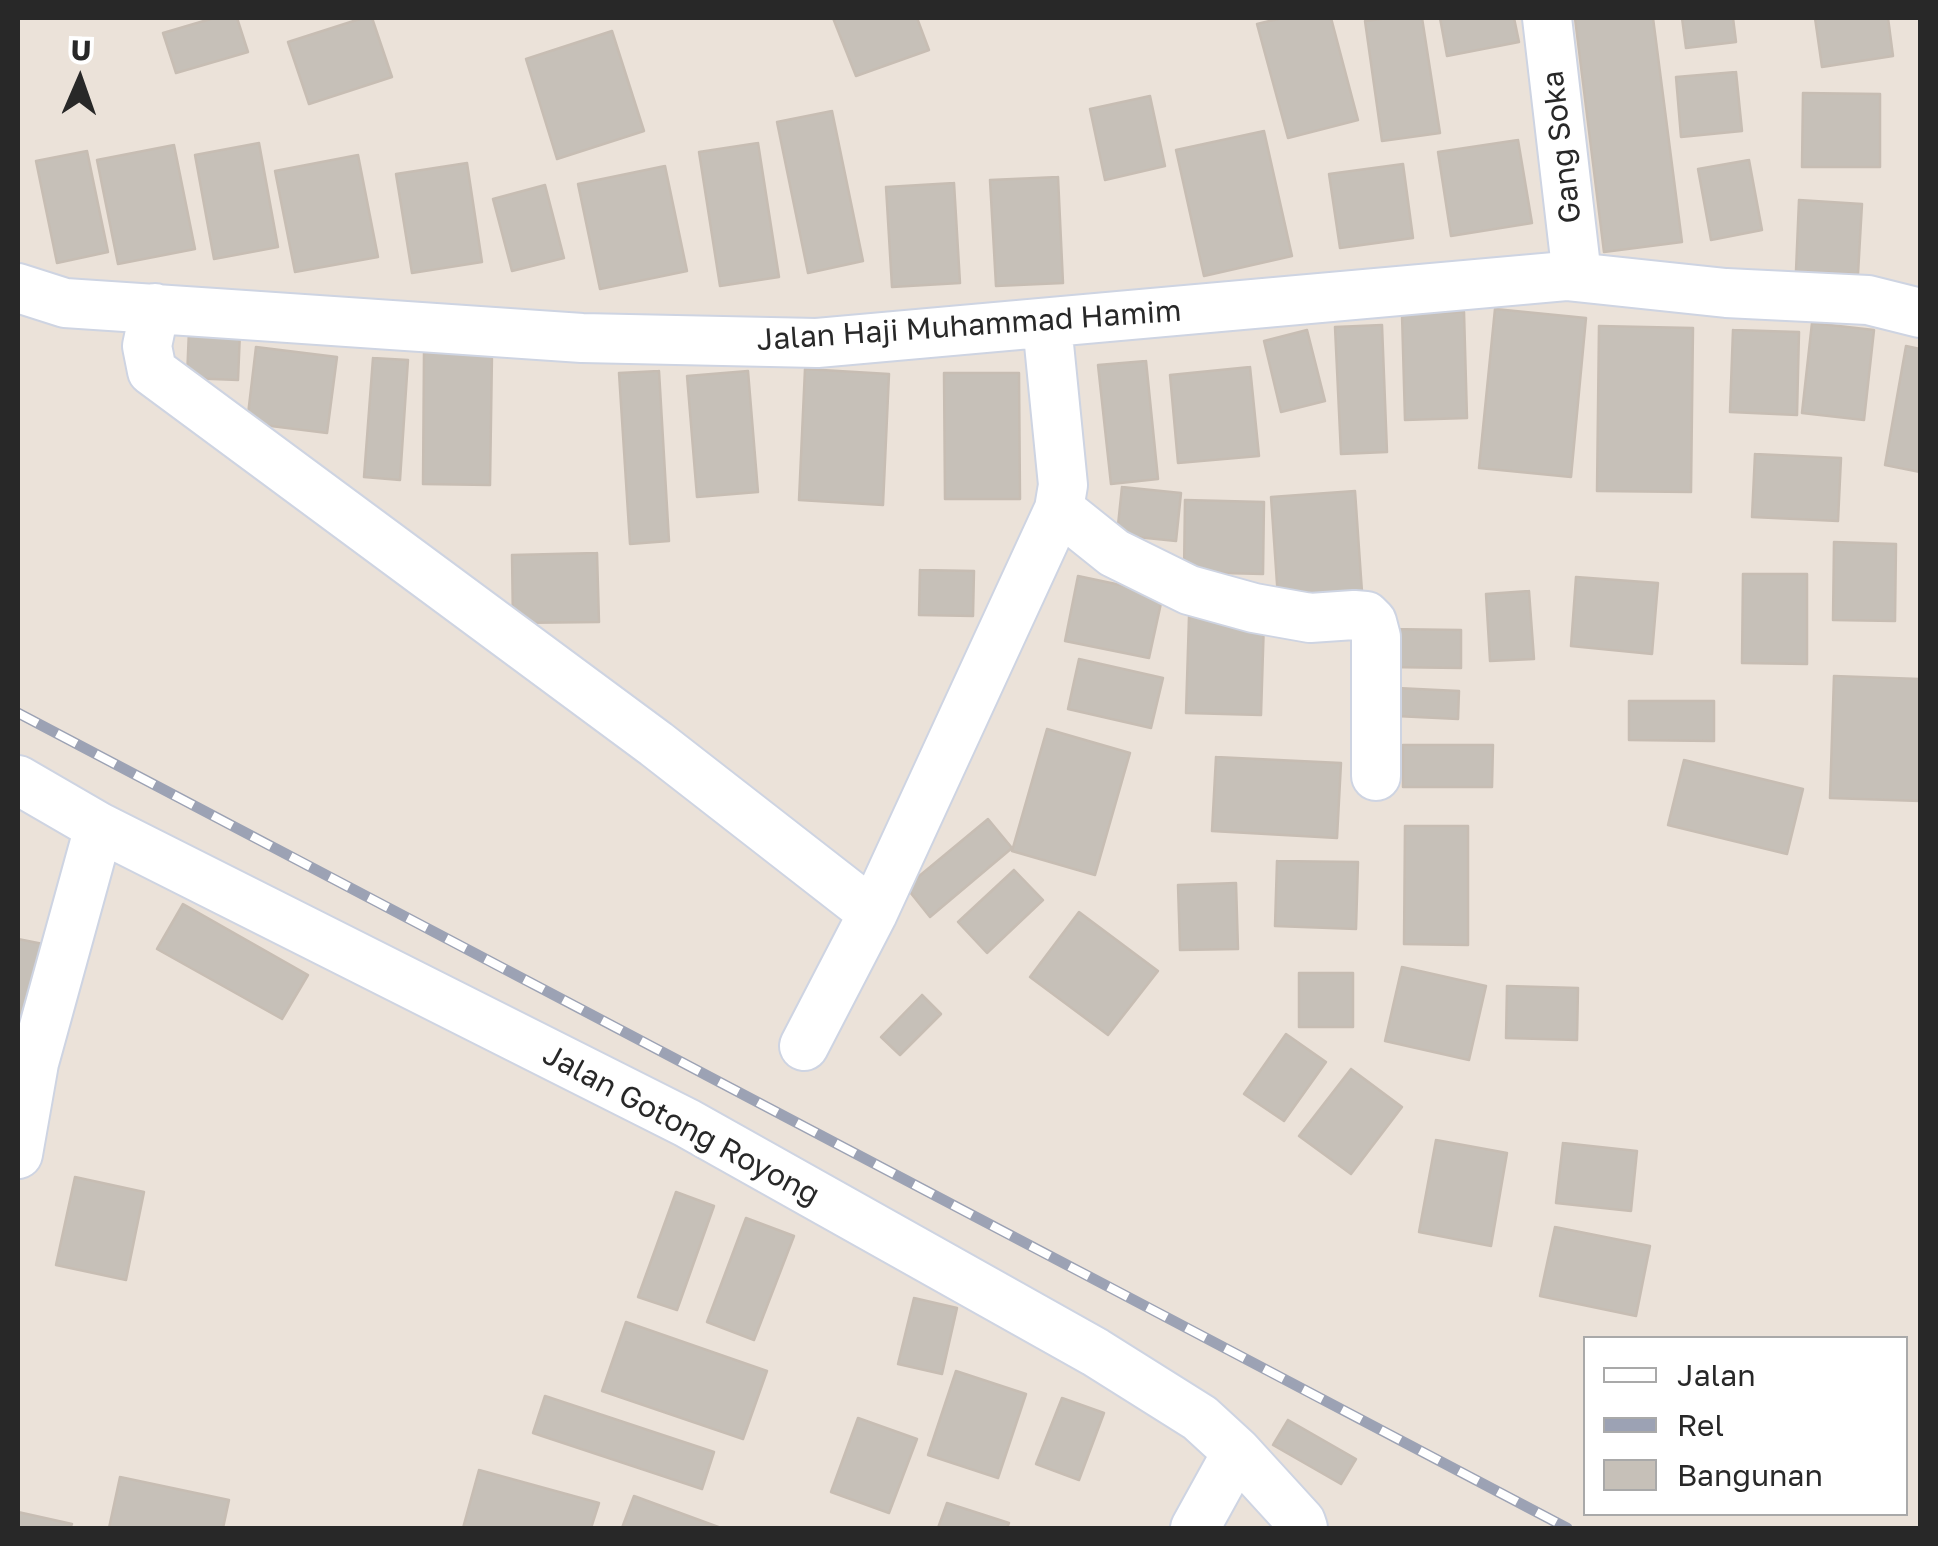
<!DOCTYPE html>
<html>
<head>
<meta charset="utf-8">
<style>
  body { margin:0 }
  #map { position:relative; width:1938px; height:1546px; overflow:hidden; background:#ebe2d9; font-family:"Golos Text",sans-serif }
  canvas { display:block }
  .frame { position:absolute; inset:0; border:20px solid #282828; pointer-events:none }
  .legend { position:absolute; left:1583px; top:1336px; width:325px; height:180px; box-sizing:border-box; background:#fff; border:2px solid #a9a9a9; margin:0; padding:12px 18px; list-style:none; font-size:30px; color:#282828 }
  .legend li { display:flex; align-items:center; gap:20px; height:50px }
  .legend b { width:50px; border:2px solid #a9a9a9 }
  .north { position:absolute; left:30px; top:30px; width:100px; height:100px; -webkit-text-stroke:8px #fff; paint-order:stroke; rotate:2deg; font-size:28px; font-weight:700; line-height:40px; text-align:center; color:#282828 }
  .north::after { content:''; display:block; margin:auto; width:35px; height:45px; background:#282828; clip-path:polygon(50% 0,100% 100%,50% 72%,0 100%) }
</style>
</head>
<body>
<div id="map">
<canvas width="1938" height="1546"></canvas>
<div class="frame"></div>
<ul class="legend">
<li><b style="height:12px;background:#fff"></b>Jalan</li>
<li><b style="height:12px;background:#9ca2b4"></b>Rel</li>
<li><b style="height:28px;background:#c6c0b8"></b>Bangunan</li>
</ul>
<div class="north">U</div>
</div>
<script>
const context = document.querySelector('canvas').getContext('2d');
context.lineJoin = 'round';
function paint(path, color) { context.fillStyle = color; context.fill(path, 'evenodd'); }
const poly = rows => new Path2D(rows.map(r => 'M' + r).join(''));
function trace(path, color, width, dash) { context.strokeStyle = color; context.lineWidth = width; context.lineCap = dash ? 'butt' : 'round'; context.setLineDash(dash || []); context.stroke(path); }
function label(font, color, halo, rows, align = 'center') {
  context.font = font + ' "Golos Text",sans-serif'; context.lineWidth = 9; context.setLineDash([]); context.textBaseline = 'middle'; context.strokeStyle = halo; context.fillStyle = color; for (const [text, x, y, turn = 0] of rows) {
    context.save(); context.translate(x, y); context.rotate((+turn || 0) * Math.PI / 180); context.textAlign = isNaN(turn) ? turn : align; if (halo) context.strokeText(text, 0, 0); context.fillText(text, 0, 0); context.restore();
  }
}
const building = poly([
  [214,18,237,18,248,52,176,73,163,33,214,18],
  [363,18,372,18,392,77,309,104,288,42,363,18],
  [833,18,917,18,929,50,856,76,833,18],
  [1282,18,1331,18,1358,120,1288,138,1257,24,1282,18],
  [1388,18,1422,18,1440,133,1382,141,1365,21,1388,18],
  [1440,18,1514,18,1519,42,1447,56,1440,18],
  [1575,18,1653,18,1682,242,1604,252,1575,18],
  [1682,18,1733,18,1736,42,1686,48,1682,18],
  [1815,18,1888,18,1893,56,1822,67,1815,18],
  [612,31,644,131,557,159,526,59,612,31],
  [1736,72,1742,131,1681,137,1676,77,1736,72],
  [1803,93,1880,94,1880,167,1802,167,1803,93],
  [1150,96,1165,166,1105,180,1090,109,1150,96],
  [832,111,863,261,808,273,777,122,832,111],
  [1264,131,1292,256,1204,276,1176,150,1264,131],
  [1518,140,1532,223,1451,236,1438,152,1518,140],
  [259,143,278,247,214,259,195,155,259,143],
  [758,143,779,277,720,286,699,152,758,143],
  [174,145,195,249,118,264,97,160,174,145],
  [87,151,108,252,57,263,36,161,87,151],
  [358,155,378,257,295,272,275,171,358,155],
  [1749,160,1762,230,1711,240,1698,169,1749,160],
  [467,163,482,262,412,273,396,174,467,163],
  [1403,164,1413,238,1340,248,1329,174,1403,164],
  [665,166,687,271,600,289,578,184,665,166],
  [1058,177,1063,283,996,286,990,180,1058,177],
  [954,183,960,283,892,287,886,187,954,183],
  [545,185,564,258,512,271,493,199,545,185],
  [1799,200,1862,204,1858,274,1796,271,1799,200],
  [1495,309,1586,318,1571,477,1479,468,1495,309],
  [1464,312,1467,418,1405,420,1402,314,1464,312],
  [1812,323,1874,330,1864,420,1802,413,1812,323],
  [1382,325,1387,452,1341,454,1335,327,1382,325],
  [1599,326,1693,328,1691,492,1597,491,1599,326],
  [189,330,240,332,238,380,187,378,189,330],
  [1307,330,1325,401,1281,412,1264,341,1307,330],
  [1733,330,1799,332,1797,415,1730,412,1733,330],
  [1906,346,1920,349,1920,472,1885,465,1906,346],
  [256,347,337,357,327,433,247,423,256,347],
  [424,353,492,354,490,485,423,484,424,353],
  [373,358,408,360,400,480,364,477,373,358],
  [1146,361,1158,479,1111,484,1098,365,1146,361],
  [1250,367,1259,456,1178,463,1170,375,1250,367],
  [805,369,889,374,883,505,799,500,805,369],
  [659,371,669,541,630,544,619,373,659,371],
  [748,371,758,492,697,497,687,376,748,371],
  [944,373,1019,373,1020,499,945,499,944,373],
  [1755,454,1841,458,1838,521,1752,517,1755,454],
  [1122,487,1181,493,1176,541,1117,535,1122,487],
  [1355,491,1362,592,1278,598,1271,497,1355,491],
  [1185,500,1264,502,1263,574,1184,572,1185,500],
  [1834,542,1896,544,1895,621,1833,620,1834,542],
  [597,553,599,622,513,623,512,555,597,553],
  [920,570,974,571,973,616,919,615,920,570],
  [1743,574,1807,574,1807,664,1742,663,1743,574],
  [1078,576,1163,594,1149,658,1065,641,1078,576],
  [1576,577,1658,583,1652,654,1571,646,1576,577],
  [1529,591,1534,659,1490,661,1486,594,1529,591],
  [1189,617,1264,620,1261,715,1186,713,1189,617],
  [1387,629,1461,630,1461,668,1386,667,1387,629],
  [1079,659,1163,678,1151,728,1068,709,1079,659],
  [1834,676,1920,679,1920,801,1830,798,1834,676],
  [1397,688,1459,691,1458,719,1396,716,1397,688],
  [1629,701,1714,701,1714,741,1629,740,1629,701],
  [1047,729,1130,753,1095,875,1012,851,1047,729],
  [1403,745,1493,745,1492,787,1403,787,1403,745],
  [1216,757,1341,763,1337,838,1212,831,1216,757],
  [1684,760,1803,789,1787,854,1668,825,1684,760],
  [988,819,1012,848,930,917,906,887,988,819],
  [1405,826,1468,826,1468,945,1404,944,1405,826],
  [1277,861,1358,862,1356,929,1275,926,1277,861],
  [1014,870,1043,900,987,953,958,922,1014,870],
  [1236,883,1238,949,1180,950,1178,885,1236,883],
  [183,904,308,975,282,1019,157,949,183,904],
  [1079,912,1158,971,1108,1035,1030,977,1079,912],
  [18,939,48,945,18,1042,18,939],
  [1402,967,1486,986,1469,1060,1385,1041,1402,967],
  [1299,973,1353,973,1353,1027,1299,1027,1299,973],
  [1507,986,1578,988,1577,1040,1506,1038,1507,986],
  [922,995,941,1014,900,1055,881,1037,922,995],
  [1286,1034,1326,1062,1284,1121,1244,1094,1286,1034],
  [1351,1069,1402,1107,1351,1174,1299,1136,1351,1069],
  [1436,1140,1507,1153,1491,1246,1419,1232,1436,1140],
  [1563,1143,1637,1151,1631,1211,1556,1203,1563,1143],
  [75,1177,144,1192,126,1280,56,1265,75,1177],
  [676,1192,714,1206,677,1310,638,1297,676,1192],
  [746,1218,794,1236,754,1340,707,1322,746,1218],
  [1555,1227,1650,1246,1636,1316,1540,1296,1555,1227],
  [914,1298,957,1308,942,1374,898,1364,914,1298],
  [626,1322,767,1371,743,1439,602,1391,626,1322],
  [956,1371,1026,1394,998,1478,928,1455,956,1371],
  [545,1396,714,1452,702,1489,533,1433,545,1396],
  [1062,1398,1104,1413,1079,1480,1036,1464,1062,1398],
  [858,1418,917,1439,889,1513,831,1492,858,1418],
  [1288,1420,1356,1459,1341,1484,1273,1445,1288,1420],
  [479,1470,599,1503,591,1528,463,1528,479,1470],
  [120,1477,229,1500,223,1528,109,1528,120,1477],
  [634,1496,721,1528,622,1528,634,1496],
  [947,1503,1009,1523,1007,1528,938,1528,947,1503],
  [18,1512,72,1524,70,1528,18,1528,18,1512]
]);
paint(building, '#c6c0b8');
trace(building, '#c7bdb3', 2.5);
const street = poly([
  [1547,18,1577,276],
  [18,288,65,303,230,314,582,338,817,343,1566,276,1726,293,1868,300,1920,313],
  [155,308,147,346,152,371,656,744,873,913],
  [1059,509,1114,553,1189,590,1254,608,1310,618,1354,615,1366,616,1372,622,1376,637,1376,776],
  [18,780,99,827,687,1123,1095,1352,1200,1418,1237,1452,1301,1522,1303,1528],
  [804,1046,873,913,1059,509,1063,485,1047,324],
  [18,1154,34,1063,99,827],
  [1195,1528,1237,1452]
]);
trace(street, '#ced4e2', 52);
trace(street, '#fff', 48);
const rail = poly([
  [18,713,1567,1528]
]);
trace(rail, '#9ca2b4', 11);
trace(rail, '#fff', 8, [22]);
label('30px', '#282828', '#fff', [
  ["Gang Soka",1562,147,-97],
  ["Jalan Haji Muhammad Hamim",969,326,-4],
  ["Jalan Gotong Royong",681,1125,28]
]);
</script>
</body>
</html>
